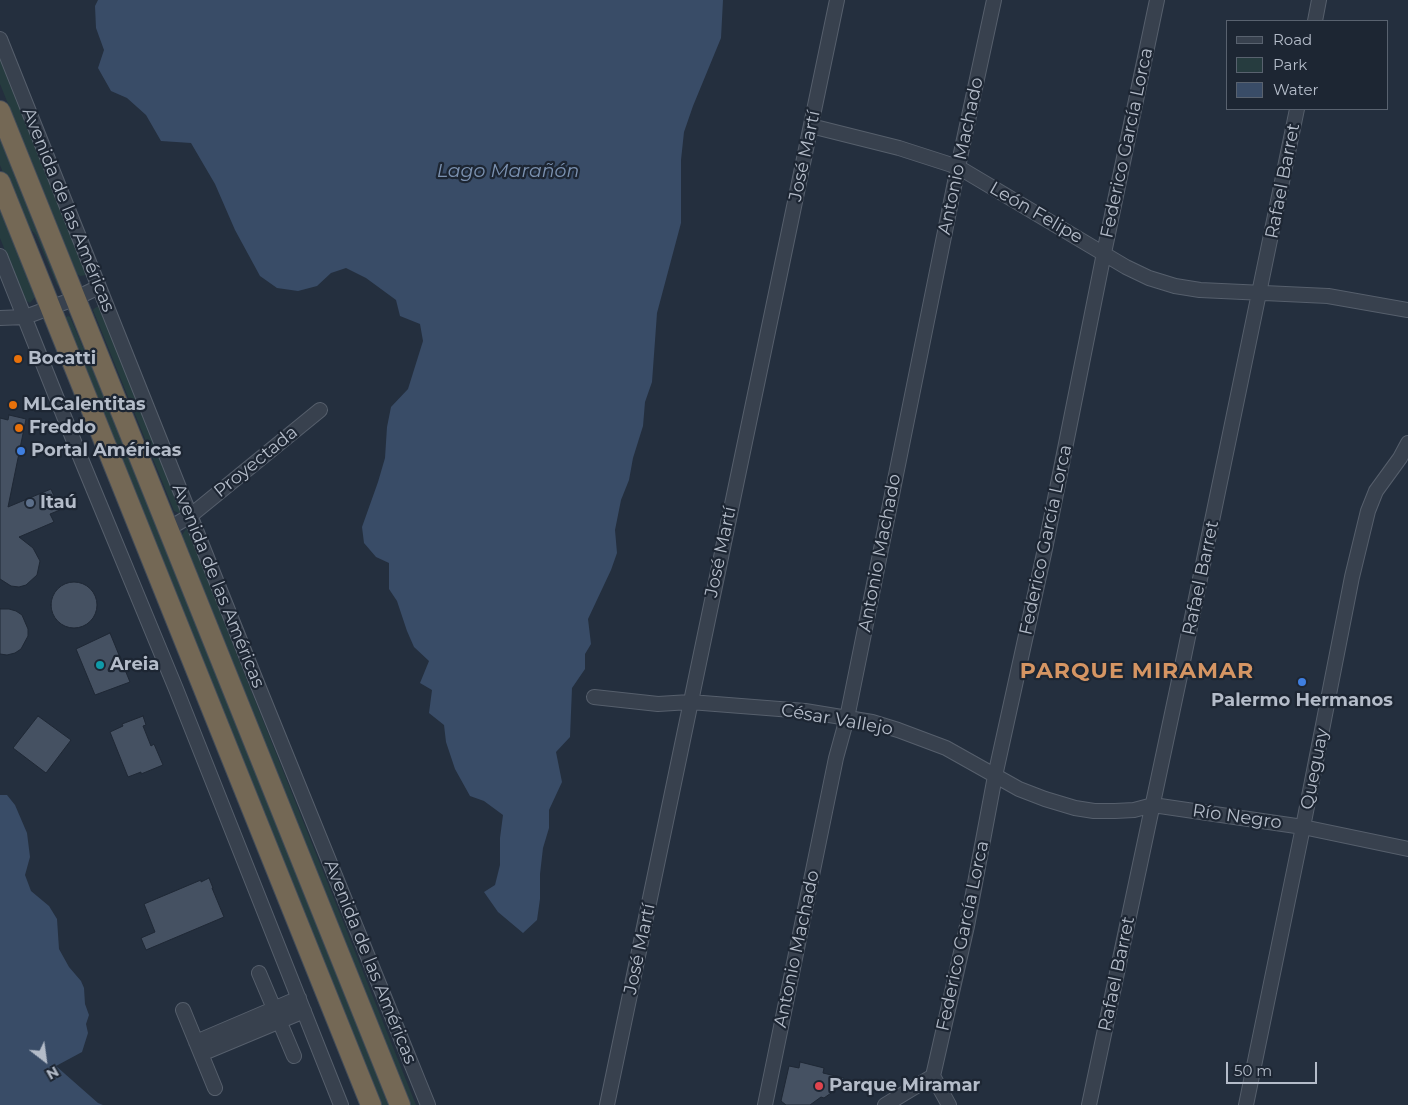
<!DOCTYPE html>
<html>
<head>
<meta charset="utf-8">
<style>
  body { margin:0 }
  #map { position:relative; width:1408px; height:1105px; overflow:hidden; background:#242f3e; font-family:Montserrat,sans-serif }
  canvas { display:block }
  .legend { position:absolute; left:1226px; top:20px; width:162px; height:90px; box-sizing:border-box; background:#1d2633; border:1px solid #59626f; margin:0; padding:6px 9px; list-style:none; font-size:15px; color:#b4bcc9 }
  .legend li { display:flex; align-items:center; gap:10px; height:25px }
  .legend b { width:25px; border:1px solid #59626f }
  .north { position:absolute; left:20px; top:1035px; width:50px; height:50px; -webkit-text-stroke:4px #1d2633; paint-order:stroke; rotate:150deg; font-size:14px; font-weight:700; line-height:20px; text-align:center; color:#b4bcc9 }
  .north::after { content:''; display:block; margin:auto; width:18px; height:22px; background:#b4bcc9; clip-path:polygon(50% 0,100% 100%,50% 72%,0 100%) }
  .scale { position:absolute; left:1226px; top:1062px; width:91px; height:22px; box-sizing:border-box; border:2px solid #b4bcc9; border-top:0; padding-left:6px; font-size:15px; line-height:18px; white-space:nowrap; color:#b4bcc9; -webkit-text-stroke:4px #1d2633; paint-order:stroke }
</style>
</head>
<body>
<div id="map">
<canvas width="1408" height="1105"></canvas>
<ul class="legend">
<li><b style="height:6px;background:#38414e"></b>Road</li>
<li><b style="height:14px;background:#263c3f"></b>Park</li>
<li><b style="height:14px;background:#394c67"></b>Water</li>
</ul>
<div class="north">N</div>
<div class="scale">50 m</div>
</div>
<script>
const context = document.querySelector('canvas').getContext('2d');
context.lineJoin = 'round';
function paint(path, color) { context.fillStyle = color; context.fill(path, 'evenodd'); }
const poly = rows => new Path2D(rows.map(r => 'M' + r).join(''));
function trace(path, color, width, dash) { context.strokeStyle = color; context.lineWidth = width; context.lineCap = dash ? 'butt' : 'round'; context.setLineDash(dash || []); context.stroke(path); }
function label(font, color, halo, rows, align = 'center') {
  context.font = font + ' Montserrat,sans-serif'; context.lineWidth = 4.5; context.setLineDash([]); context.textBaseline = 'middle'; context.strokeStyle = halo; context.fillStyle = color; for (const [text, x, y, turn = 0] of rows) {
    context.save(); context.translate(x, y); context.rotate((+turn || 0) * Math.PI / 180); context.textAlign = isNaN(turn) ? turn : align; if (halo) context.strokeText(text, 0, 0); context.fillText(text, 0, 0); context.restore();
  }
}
paint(poly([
  [0,51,88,273,86,275,80,276,77,274,0,84],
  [0,128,60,286,57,285,36,235,22,220,0,165],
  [0,209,35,297,30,303,25,300,0,238],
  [99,306,102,306,184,511,181,514,174,511,93,310,95,308],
  [68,316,70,317,92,368,100,377,391,1105,377,1105,64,318],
  [190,527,235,650,416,1105,410,1105,182,535,186,529]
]), '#263c3f');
paint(poly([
  [98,0,723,0,721,38,693,106,684,132,681,160,681,223,657,313,652,382,645,402,643,426,633,458,629,480,621,500,615,530,617,553,611,570,588,619,591,644,585,654,585,669,572,688,570,737,556,752,562,782,549,810,549,828,543,848,540,874,540,899,537,920,523,933,498,912,484,892,495,885,500,865,500,838,503,815,484,801,470,796,455,769,446,742,444,725,429,713,432,690,420,683,429,661,414,647,407,631,397,601,389,589,389,563,376,557,364,543,362,527,378,482,385,458,387,427,391,407,408,389,423,341,420,324,400,316,396,300,366,278,346,268,331,273,317,286,298,291,277,288,260,276,235,230,215,184,191,143,161,141,146,115,127,98,111,91,98,68,104,50,96,28,95,6],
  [0,795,7,795,15,805,27,833,30,857,25,875,31,891,49,906,57,919,59,949,69,967,81,981,84,988,85,1004,89,1015,86,1024,88,1033,82,1052,56,1066,98,1103,103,1105,0,1105]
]), '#394c67');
const building = poly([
  [9,415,26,419,8,507,51,489,60,510,50,514,54,522,19,537,33,548,40,561,37,575,26,585,19,587,11,586,0,579,0,418,8,420,9,415],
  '51 605a23 23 0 1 1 46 0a23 23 0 1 1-46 0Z',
  [0,609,9,609,16,611,22,615,28,629,28,636,21,649,15,653,7,655,0,654,0,609],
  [110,633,130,682,95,695,76,649,110,633],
  [38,716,71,740,46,773,13,748,38,716],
  [143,716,146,725,143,726,151,746,154,744,163,765,141,774,141,772,128,777,110,732,123,726,122,724,143,716],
  [209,878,213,888,212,888,224,917,146,950,141,938,155,932,144,904,201,880,201,882,209,878],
  [800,1062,824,1068,823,1073,844,1078,841,1086,824,1098,821,1097,810,1105,786,1105,781,1101,789,1066,799,1068,800,1062]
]);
paint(building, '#455162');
trace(building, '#1f2835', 1);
const minor = poly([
  [1315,21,1319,0],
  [0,39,259,688,428,1105],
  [811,126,899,148,958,167,1126,267,1149,278,1175,286,1200,290,1328,296,1408,310],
  [0,256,81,459,176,689,341,1105],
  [0,318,25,317,74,299,99,287],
  [168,529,190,516,320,410],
  [594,697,658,704,690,702,805,711,872,722,898,730,946,748,1019,789,1045,799,1075,808,1094,811,1115,811,1134,810,1153,805,1303,827,1408,849],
  [259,973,294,1056],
  [183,1010,215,1088],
  [196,1042,299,998],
  [201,1054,304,1011],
  [607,1105,837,0],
  [765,1105,836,758,847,718,958,167,994,0],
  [885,1105,933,1076],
  [949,1105,933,1076,967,926,995,776,1045,549,1104,253,1157,0],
  [1089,1105,1181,671,1297,109],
  [1246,1105,1303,827,1352,577,1368,511,1376,491,1400,458,1408,443]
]);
const highway = poly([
  [0,111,400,1105],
  [0,182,371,1105]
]);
trace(minor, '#565f6c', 16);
trace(highway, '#434c59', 22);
trace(minor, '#38414e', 14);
trace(highway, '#746855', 20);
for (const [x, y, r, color] of [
  [18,359,5,"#e8710a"],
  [13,405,5,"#e8710a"],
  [19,428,5,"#e8710a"],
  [21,451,5,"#3f7fe0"],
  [30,503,5,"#5c6f8a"],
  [100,665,5,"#0f9aa8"],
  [1302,682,5,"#3f7fe0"],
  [819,1086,5,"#e0444e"]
]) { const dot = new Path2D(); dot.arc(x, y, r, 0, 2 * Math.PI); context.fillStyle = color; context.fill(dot); trace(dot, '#1d2633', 2); }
label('18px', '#b4bcc9', '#1d2633', [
  ["Federico García Lorca",1127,143,-78],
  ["José Martí",805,156,-78],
  ["Antonio Machado",961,156,-78],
  ["Rafael Barret",1283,181,-79],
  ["Avenida de las Américas",68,210,68],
  ["León Felipe",1036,213,30],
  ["Proyectada",256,462,-39],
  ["Federico García Lorca",1046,540,-78],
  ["José Martí",721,552,-78],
  ["Antonio Machado",880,553,-79],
  ["Rafael Barret",1201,578,-78],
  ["Avenida de las Américas",218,586,68],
  ["César Vallejo",837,720,10],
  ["Queguay",1315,769,-79],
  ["Río Negro",1237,817,8],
  ["Federico García Lorca",963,936,-78],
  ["José Martí",640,949,-78],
  ["Antonio Machado",797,949,-78],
  ["Avenida de las Américas",370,962,68],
  ["Rafael Barret",1117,974,-78]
]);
label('bold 18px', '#b4bcc9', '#1d2633', [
  ["Bocatti",28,359],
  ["MLCalentitas",23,405],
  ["Freddo",29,428],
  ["Portal Américas",31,451],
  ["Itaú",40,503],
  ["Areia",110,665],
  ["Palermo Hermanos",1302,701,"center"],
  ["Parque Miramar",829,1086]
], 'left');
label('italic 19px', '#7c92b1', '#1d2633', [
  ["Lago Marañón",508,171]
]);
context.letterSpacing = '1px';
label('bold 22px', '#d59563', '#1d2633', [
  ["PARQUE MIRAMAR",1137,672]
]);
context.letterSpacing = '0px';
</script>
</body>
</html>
